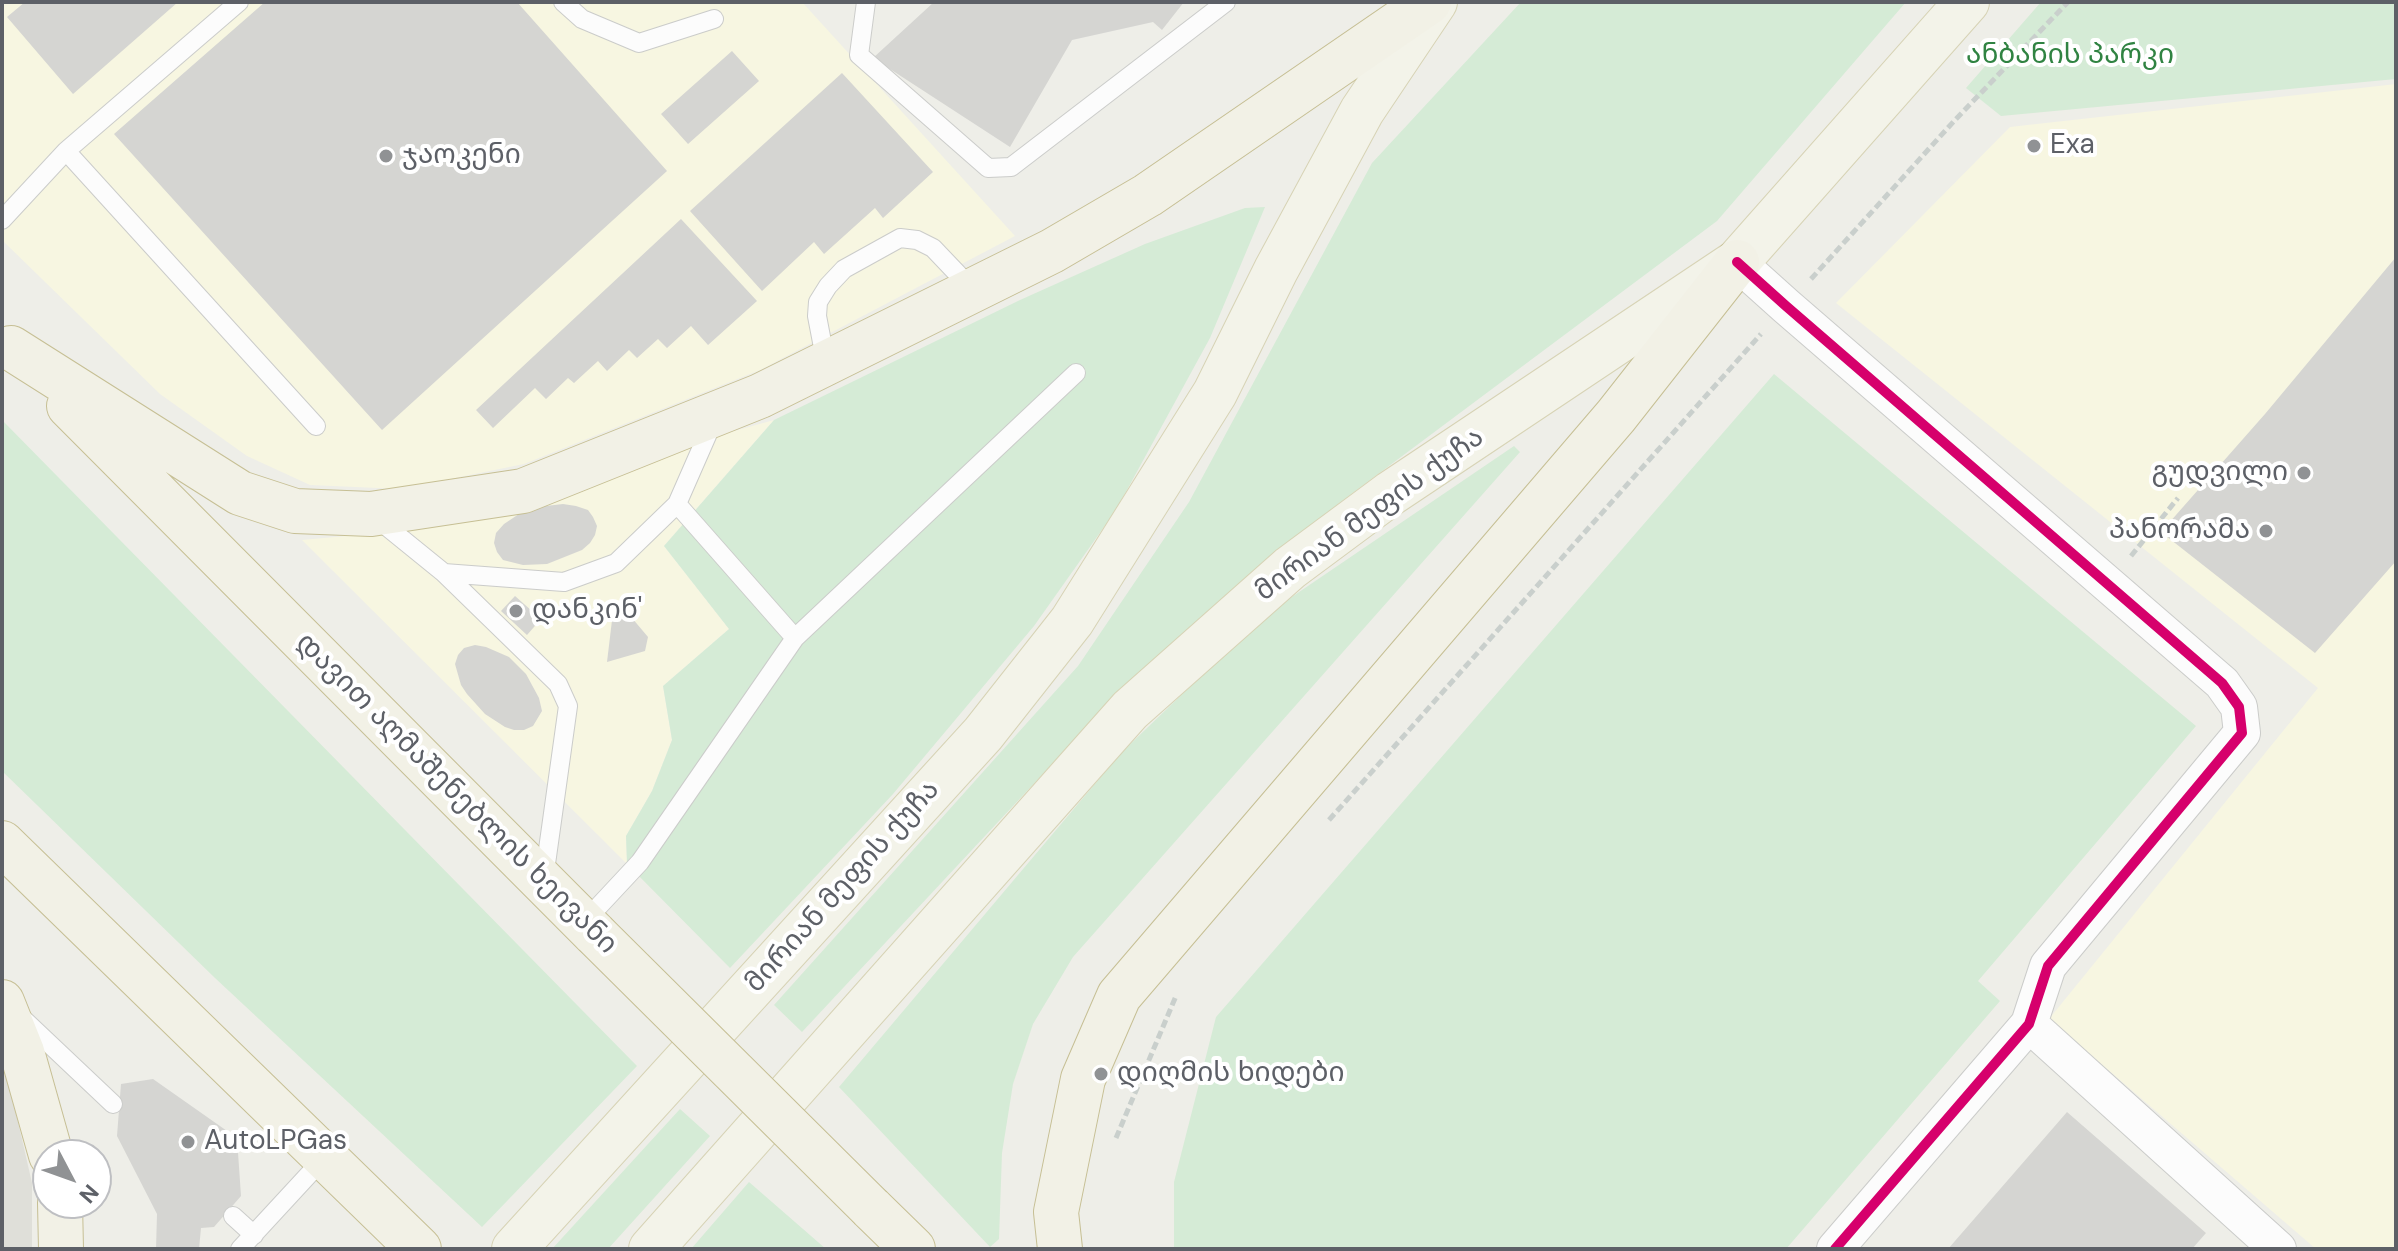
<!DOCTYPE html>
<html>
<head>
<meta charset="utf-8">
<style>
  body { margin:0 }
  #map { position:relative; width:2398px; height:1251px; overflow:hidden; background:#eeeee8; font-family:"DM Sans",sans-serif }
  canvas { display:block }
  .frame { position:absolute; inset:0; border:4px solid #5d6067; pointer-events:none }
  .north { position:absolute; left:32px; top:1139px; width:80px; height:80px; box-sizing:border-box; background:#fff; border:2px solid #bebfc2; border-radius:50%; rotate:131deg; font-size:22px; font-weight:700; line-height:32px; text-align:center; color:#5d6067 }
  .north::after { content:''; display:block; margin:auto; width:28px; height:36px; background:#909294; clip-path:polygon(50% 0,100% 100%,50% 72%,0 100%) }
</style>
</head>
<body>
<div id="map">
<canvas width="2398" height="1251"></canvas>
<div class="frame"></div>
<div class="north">N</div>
</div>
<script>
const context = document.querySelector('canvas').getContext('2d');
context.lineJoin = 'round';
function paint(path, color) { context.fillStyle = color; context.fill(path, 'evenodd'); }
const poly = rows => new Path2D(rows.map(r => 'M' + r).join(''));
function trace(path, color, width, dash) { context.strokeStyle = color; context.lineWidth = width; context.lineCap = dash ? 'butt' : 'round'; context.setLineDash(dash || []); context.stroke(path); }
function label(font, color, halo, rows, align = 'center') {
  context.font = font + ' "DM Sans","Noto Sans Georgian",sans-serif'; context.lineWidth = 8; context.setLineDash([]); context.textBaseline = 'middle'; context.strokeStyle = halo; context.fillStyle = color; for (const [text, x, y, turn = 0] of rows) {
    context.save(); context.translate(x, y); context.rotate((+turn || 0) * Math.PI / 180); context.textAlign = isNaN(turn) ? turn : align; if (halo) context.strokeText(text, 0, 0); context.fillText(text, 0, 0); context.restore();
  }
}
paint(poly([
  [2,2,802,2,1015,236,760,370,524,464,401,489,310,485,247,456,160,394,2,240],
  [2396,84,2396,1249,2316,1249,2049,1019,2318,688,1836,303,2010,127],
  [774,420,664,546,729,629,663,686,672,740,652,791,626,836,627,864,302,540,423,529,536,496,654,453]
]), '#f7f6e1');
paint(poly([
  [2,1066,9,1082,32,1183,32,1249,2,1249]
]), '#dfdfd9');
paint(poly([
  [1521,2,1906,2,1717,221,1342,501,1215,605,1112,700,802,1032,774,1005,1078,666,1189,502,1372,163],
  [2041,2,2396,2,2396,79,2001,116,1966,88],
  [1265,207,1210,338,1116,510,1034,626,893,794,730,968,627,864,626,836,652,791,672,740,663,686,729,629,664,546,774,420,1020,300,1145,244,1245,208],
  [1774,374,2196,726,1978,981,2000,1001,1786,1249,1174,1249,1174,1182,1216,1017],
  [2,420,637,1066,482,1227,215,978,2,771],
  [1514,446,1520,452,1073,957,1033,1024,1013,1084,1002,1153,999,1239,990,1247,839,1087,1121,753,1198,679,1277,607],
  [680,1109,710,1136,608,1249,552,1249],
  [749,1182,826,1249,691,1249]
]), '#d5ebd6');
paint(poly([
  [25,2,178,2,73,94,7,17],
  [265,2,517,2,667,171,382,430,114,134],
  [934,2,1184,2,1162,30,1153,22,1072,40,1010,147,873,58],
  [732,51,759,81,688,144,661,114],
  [842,73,933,172,883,218,875,208,824,254,814,242,762,291,690,211],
  [681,219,757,301,708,345,691,326,667,348,658,339,637,358,629,350,607,371,598,361,574,383,568,378,546,399,535,388,493,428,476,410],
  [2396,257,2396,561,2315,653,2161,532,2265,414],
  [563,504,576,506,588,510,593,517,597,526,595,535,590,543,582,550,547,564,523,565,503,560,497,552,494,543,496,533,504,524,525,510,537,507],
  [515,596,541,619,527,635,501,611],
  [621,605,648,637,645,651,607,662,613,612],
  [475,645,486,647,509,657,526,674,539,698,542,711,533,726,524,730,514,730,505,727,485,714,467,694,461,685,455,664,458,655,464,648],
  [153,1079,237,1138,241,1196,214,1227,201,1228,199,1249,156,1249,157,1214,117,1136,121,1084],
  [2067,1112,2206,1233,2192,1249,1948,1249]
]), '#d5d5d2');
const service = poly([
  [563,2,582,19,639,43,714,19],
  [866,2,859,55,988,168,1011,167,1226,2],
  [66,151,239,2],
  [2,220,66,151,316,426],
  [826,363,817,316,818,302,828,286,844,269,900,238,917,240,933,248,973,290],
  [677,504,795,638],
  [375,517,444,573,564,582,616,563,677,504,713,422],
  [444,573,558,684,568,706,544,878],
  [584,922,640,862,795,638,1076,373],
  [21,1017,113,1104],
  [233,1216,254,1235],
  [240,1249,325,1157]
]);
const minor = poly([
  [1737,262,1786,306,2222,683,2239,707,2242,733,2048,966,2029,1024,1835,1249],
  [2029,1024,2278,1249]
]);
const primary = poly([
  [514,1249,983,734,1072,621,1215,393,1276,270,1362,111,1435,2],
  [651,1249,1130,710,1290,568,1391,493,1737,262,1967,2]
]);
const trunk = poly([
  [11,348,240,493,295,511,371,514,523,491,760,396,1052,251,1148,195,1429,2],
  [69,406,595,934],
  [2,843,419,1249],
  [2,1002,22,1052,51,1155],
  [60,1203,61,1249],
  [871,1208,913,1249],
  [1060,1249,1056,1212,1083,1079,1119,996,1616,416,1737,262]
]);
trace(service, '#cbccca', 20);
trace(minor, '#cbccca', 38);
trace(primary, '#d7d3b5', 46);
trace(trunk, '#c6bf94', 46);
trace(poly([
  [1811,279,1955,120,2068,2],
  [2131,556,2178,498],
  [1329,820,1761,334],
  [1116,1138,1176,996]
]), '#c9cfcc', 5, [8, 4]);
trace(service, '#fcfcfc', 18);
trace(minor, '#fcfcfc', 36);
trace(primary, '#f3f3e9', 44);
trace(trunk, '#f2f1e6', 44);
const trunkBridge = poly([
  [595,934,871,1208]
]);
trace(trunkBridge, '#c6bf94', 46, []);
trace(trunkBridge, '#f2f1e6', 44);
trace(poly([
  [1737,262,1786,306,2222,683,2239,707,2242,733,2048,966,2029,1024,1835,1249]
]), '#d6006c', 10);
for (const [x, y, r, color] of [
  [2034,146,8,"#909294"],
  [386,156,8,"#909294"],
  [2304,473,8,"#909294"],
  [2266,531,8,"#909294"],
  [516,611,8,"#909294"],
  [1101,1074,8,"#909294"],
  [188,1142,8,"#909294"]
]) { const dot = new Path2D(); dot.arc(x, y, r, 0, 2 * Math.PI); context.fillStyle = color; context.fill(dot); trace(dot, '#fff', 3); }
label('28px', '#308342', '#fff', [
  ["ანბანის პარკი",2070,56]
]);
label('28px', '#5d6067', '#fff', [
  ["Exa",2050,146],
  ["ჯაოკენი",402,156],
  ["გუდვილი",2288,473,"right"],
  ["პანორამა",2250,531,"right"],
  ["დანკინ'",532,611],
  ["დიღმის ხიდები",1117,1074],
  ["AutoLPGas",204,1142]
], 'left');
label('28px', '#5d6067', '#fff', [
  ["მირიან მეფის ქუჩა",1370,515,-36],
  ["დავით აღმაშენებლის ხეივანი",456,794,45],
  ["მირიან მეფის ქუჩა",843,887,-48]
]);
</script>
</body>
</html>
